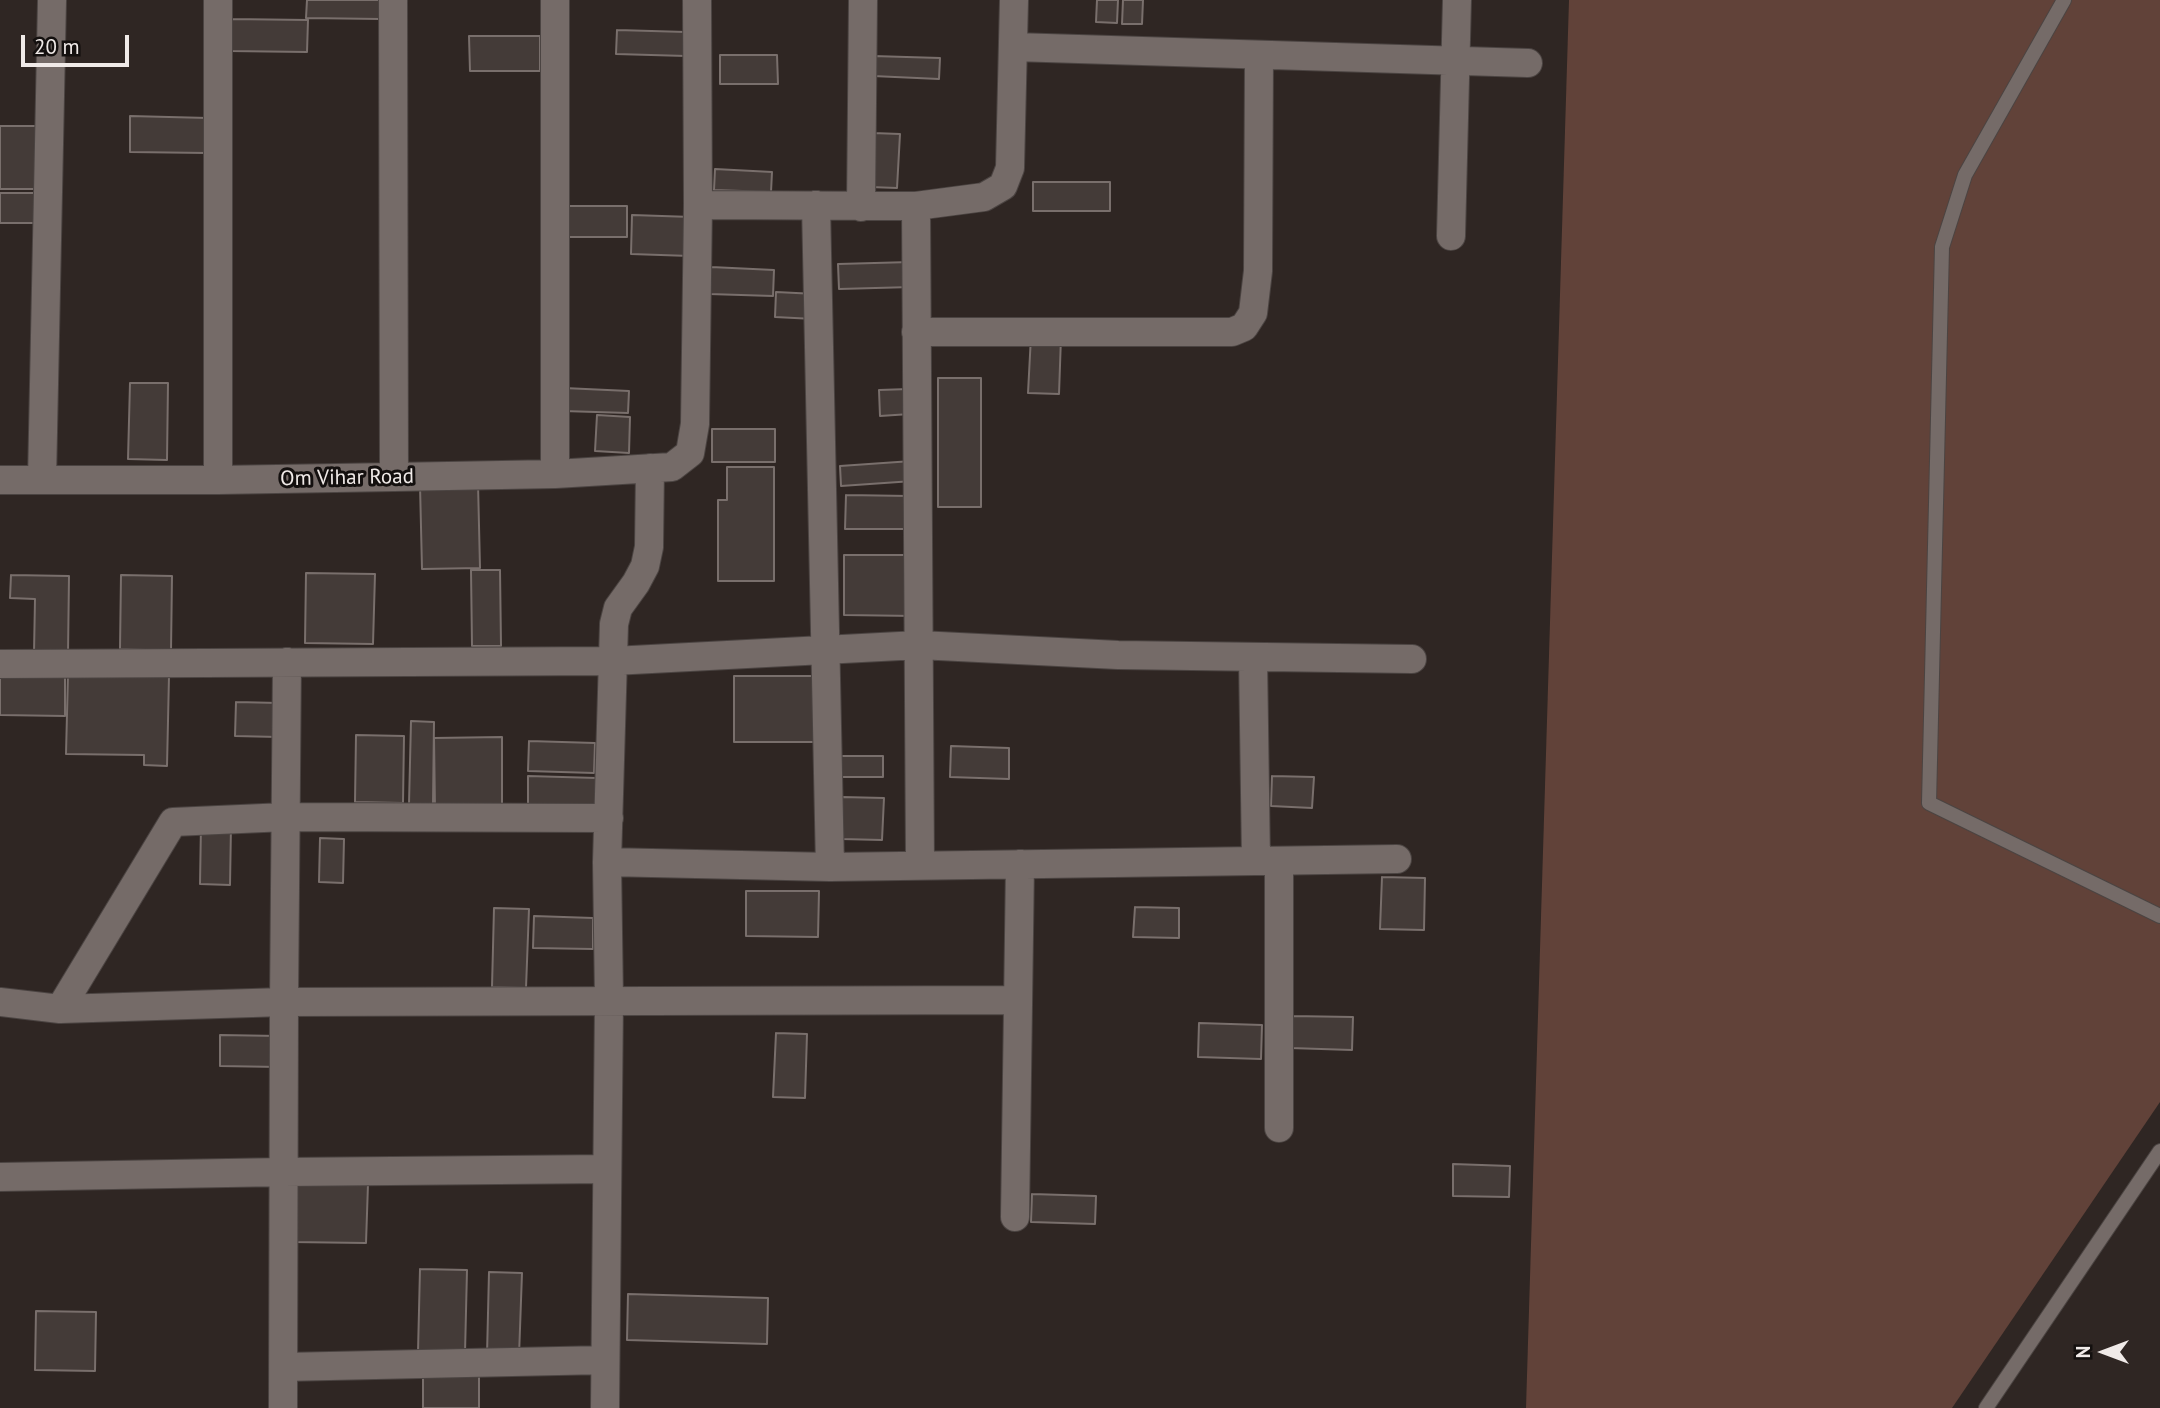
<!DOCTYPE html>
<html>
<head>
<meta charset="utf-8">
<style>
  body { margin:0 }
  #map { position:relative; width:2160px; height:1408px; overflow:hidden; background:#2f2623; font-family:"PT Sans",sans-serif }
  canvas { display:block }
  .north { position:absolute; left:2069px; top:1317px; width:70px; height:70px; -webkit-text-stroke:5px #14100f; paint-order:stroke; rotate:270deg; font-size:19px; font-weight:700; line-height:28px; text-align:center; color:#f0eae8 }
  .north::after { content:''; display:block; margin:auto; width:24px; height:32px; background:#f0eae8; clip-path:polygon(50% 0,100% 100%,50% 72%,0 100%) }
  .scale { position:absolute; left:21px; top:35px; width:108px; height:32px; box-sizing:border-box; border:4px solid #f0eae8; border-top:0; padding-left:9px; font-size:21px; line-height:24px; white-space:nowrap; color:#f0eae8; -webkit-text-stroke:5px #14100f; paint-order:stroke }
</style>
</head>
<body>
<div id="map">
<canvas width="2160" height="1408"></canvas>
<div class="north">N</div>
<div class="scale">20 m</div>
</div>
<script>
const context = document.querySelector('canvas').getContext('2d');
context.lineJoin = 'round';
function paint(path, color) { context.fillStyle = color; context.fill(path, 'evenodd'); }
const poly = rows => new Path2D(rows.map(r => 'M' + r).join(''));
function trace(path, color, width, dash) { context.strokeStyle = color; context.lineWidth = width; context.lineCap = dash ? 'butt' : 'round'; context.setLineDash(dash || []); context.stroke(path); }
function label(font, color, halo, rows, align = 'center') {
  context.font = font + ' "PT Sans",sans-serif'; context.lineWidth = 6; context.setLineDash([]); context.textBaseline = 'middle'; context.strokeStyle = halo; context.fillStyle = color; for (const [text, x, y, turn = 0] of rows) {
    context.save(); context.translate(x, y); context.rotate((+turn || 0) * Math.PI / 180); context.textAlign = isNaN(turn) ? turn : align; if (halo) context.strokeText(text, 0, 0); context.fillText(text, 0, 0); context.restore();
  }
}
paint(poly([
  [1569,0,2160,0,2160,1102,1952,1408,1526,1408]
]), '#614239');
const building = poly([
  [307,0,380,0,380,19,306,18,307,0],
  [1097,0,1118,0,1117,23,1096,22,1097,0],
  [1123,0,1143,0,1142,24,1122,24,1123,0],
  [230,19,308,20,307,52,229,51,230,19],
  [617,30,686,32,686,56,616,54,617,30],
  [469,36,540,36,540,71,470,71,469,36],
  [720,55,777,55,778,84,720,84,720,55],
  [873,56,940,58,939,79,873,76,873,56],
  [130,116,208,118,207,153,130,152,130,116],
  [0,126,40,126,41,189,0,189,0,126],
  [873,133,900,134,897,188,870,187,873,133],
  [715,169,772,172,771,192,714,190,715,169],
  [1033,182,1110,182,1110,211,1033,211,1033,182],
  [0,193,40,193,40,223,0,223,0,193],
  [562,206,627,206,627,237,562,237,562,206],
  [632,215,692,217,690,256,631,254,632,215],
  [911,262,912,287,839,289,838,264,911,262],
  [711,267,774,270,773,296,709,294,711,267],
  [776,292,816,294,814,319,775,317,776,292],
  [1031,336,1061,337,1059,394,1028,393,1031,336],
  [938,378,981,378,981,507,938,507,938,378],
  [130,383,168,383,167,460,128,459,130,383],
  [564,388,629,391,628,413,563,411,564,388],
  [909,389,910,414,880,416,879,390,909,389],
  [597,415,630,417,629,453,595,451,597,415],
  [712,429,775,429,775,462,712,462,712,429],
  [912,461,913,481,841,486,840,466,912,461],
  [727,467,774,467,774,581,718,581,718,500,727,500,727,467],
  [478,483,480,568,422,569,420,485,478,483],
  [846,495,909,496,909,529,845,529,846,495],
  [844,555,916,555,915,616,844,615,844,555],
  [471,570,500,570,501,646,472,646,471,570],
  [306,573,375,574,373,644,305,643,306,573],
  [11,575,69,576,68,654,34,653,35,599,10,598,11,575],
  [121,575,172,576,171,651,120,649,121,575],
  [0,673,65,675,65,716,0,715,0,673],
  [68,674,169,676,167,766,144,765,144,755,66,754,68,674],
  [734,676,815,676,815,742,734,742,734,676],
  [236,702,279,703,278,737,235,736,236,702],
  [411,721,434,722,433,804,409,804,411,721],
  [356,735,404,736,403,803,355,802,356,735],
  [502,737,502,808,435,809,434,738,502,737],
  [529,741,595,743,594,773,528,771,529,741],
  [951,746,1009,748,1009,779,950,777,951,746],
  [840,756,883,756,883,777,839,777,840,756],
  [528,776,597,778,597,806,528,804,528,776],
  [1272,776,1314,777,1312,808,1271,806,1272,776],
  [842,797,884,798,882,840,841,839,842,797],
  [201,824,231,825,230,885,200,884,201,824],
  [320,838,344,839,343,883,319,882,320,838],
  [1382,877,1425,878,1424,930,1380,929,1382,877],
  [746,891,819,891,818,937,746,936,746,891],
  [1135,907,1179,908,1179,938,1133,937,1135,907],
  [494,908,529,909,526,988,492,987,494,908],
  [534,916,593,918,593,949,533,948,534,916],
  [1291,1016,1353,1017,1352,1050,1290,1048,1291,1016],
  [1199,1023,1262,1025,1261,1059,1198,1057,1199,1023],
  [776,1033,807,1034,805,1098,773,1097,776,1033],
  [220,1035,279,1036,279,1067,220,1066,220,1035],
  [1453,1164,1510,1166,1509,1197,1453,1196,1453,1164],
  [293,1183,368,1184,366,1243,291,1242,293,1183],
  [1032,1194,1096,1196,1095,1224,1031,1222,1032,1194],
  [420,1269,467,1270,465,1353,418,1352,420,1269],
  [489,1272,522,1273,519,1356,487,1355,489,1272],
  [628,1294,768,1298,767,1344,627,1340,628,1294],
  [36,1311,96,1312,95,1371,35,1370,36,1311],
  [423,1374,479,1374,479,1408,423,1408,423,1374]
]);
paint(building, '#443b38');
trace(building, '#796f6c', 2);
const lane = poly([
  [2064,0,1965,175,1942,247,1929,803,2160,916],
  [1986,1408,2160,1151]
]);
const street = poly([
  [218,0,218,480],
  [393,0,394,477],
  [555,0,555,474],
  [1014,47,1528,63],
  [698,205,916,206,984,197,1003,186,1010,168,1014,0],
  [816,205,830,867],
  [916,206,920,865],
  [861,207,863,0],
  [1451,236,1457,0],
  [916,332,1232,332,1244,327,1253,313,1258,271,1259,55],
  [0,480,218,480,394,477,555,474,672,467,690,453,695,424,698,205,697,0],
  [42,480,52,0],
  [1253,657,1256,861],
  [0,664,613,661,919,645,1118,655,1412,659],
  [1279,861,1279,1128],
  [607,862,830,867,1397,859],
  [0,1002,60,1009,284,1002,1018,1000],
  [60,1009,173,822,286,817,609,818],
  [0,1177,284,1172,607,1169],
  [1015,1217,1020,864],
  [284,1367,604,1360],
  [283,1408,284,1002,287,662],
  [605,1408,609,1000,607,862,614,624,618,608,636,583,645,566,649,547,650,468]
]);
trace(lane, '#4b4442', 16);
trace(street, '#4b4442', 30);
trace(lane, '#756b68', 14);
trace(street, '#756b68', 28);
label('21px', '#f0eae8', '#14100f', [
  ["Om Vihar Road",347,478,-1]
]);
</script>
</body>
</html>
